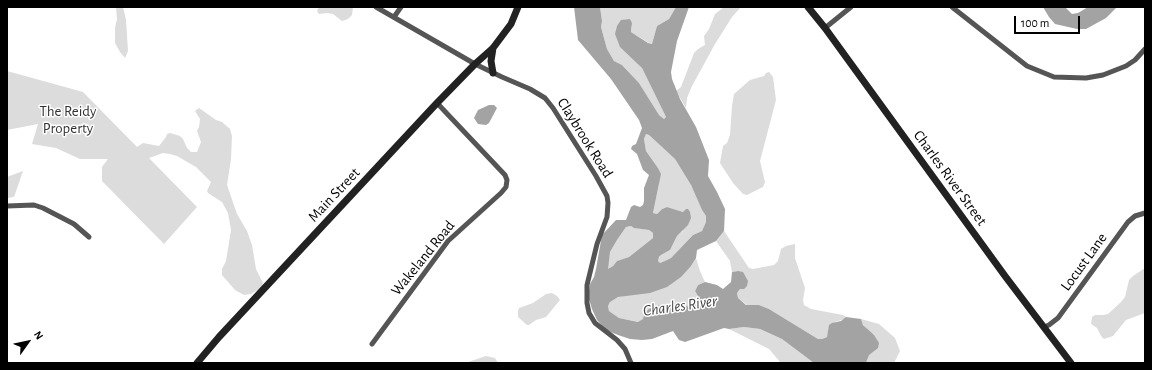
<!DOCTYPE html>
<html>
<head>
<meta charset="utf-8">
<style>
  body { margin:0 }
  #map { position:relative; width:1152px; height:370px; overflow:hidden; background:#fff; font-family:"Alegreya Sans",sans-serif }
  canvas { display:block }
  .frame { position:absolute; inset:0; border:8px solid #000; pointer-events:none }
  .north { position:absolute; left:8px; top:322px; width:40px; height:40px; -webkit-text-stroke:3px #fff; paint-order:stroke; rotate:57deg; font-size:11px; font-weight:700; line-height:16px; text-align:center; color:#000 }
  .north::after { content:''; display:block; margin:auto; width:14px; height:18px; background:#000; clip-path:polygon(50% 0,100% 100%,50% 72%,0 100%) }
  .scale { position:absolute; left:1014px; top:16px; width:66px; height:18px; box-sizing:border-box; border:2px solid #000; border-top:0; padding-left:5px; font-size:12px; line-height:14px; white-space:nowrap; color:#000; -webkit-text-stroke:3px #fff; paint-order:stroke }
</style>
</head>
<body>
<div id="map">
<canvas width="1152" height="370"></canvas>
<div class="frame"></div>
<div class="north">N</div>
<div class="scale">100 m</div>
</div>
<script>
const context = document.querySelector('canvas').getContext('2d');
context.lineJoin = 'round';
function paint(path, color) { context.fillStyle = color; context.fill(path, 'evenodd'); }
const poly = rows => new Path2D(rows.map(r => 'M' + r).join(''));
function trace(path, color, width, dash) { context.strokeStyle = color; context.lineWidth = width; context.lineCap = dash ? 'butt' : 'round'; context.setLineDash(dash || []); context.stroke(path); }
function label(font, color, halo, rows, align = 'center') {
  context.font = font + ' "Alegreya Sans",sans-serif'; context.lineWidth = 3; context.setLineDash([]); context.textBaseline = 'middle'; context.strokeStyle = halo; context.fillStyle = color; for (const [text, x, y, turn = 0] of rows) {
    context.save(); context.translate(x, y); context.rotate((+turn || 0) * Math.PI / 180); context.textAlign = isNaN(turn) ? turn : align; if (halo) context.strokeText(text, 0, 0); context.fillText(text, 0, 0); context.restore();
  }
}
paint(poly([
  [116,7,123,7,126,20,128,51,125,58,120,52,115,43,115,28,117,19],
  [319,7,353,7,352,15,348,19,342,21,333,14,327,13,319,14,317,11],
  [600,7,676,7,669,19,657,26,652,44,649,43,631,32,632,27,630,19,633,58,642,68,666,117,664,119,659,115,639,83,622,65,614,61,607,49,601,27,602,21],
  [724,7,741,7,732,17,715,44,692,86,687,98,686,108,676,91,681,87,694,53,698,49,705,45,704,36,709,29,715,14],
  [7,71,83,92,137,147,143,143,159,146,166,137,167,134,170,133,180,136,183,139,187,148,191,152,197,152,201,142,197,131,199,127,200,119,195,111,199,108,216,120,222,122,230,129,232,136,231,159,227,185,237,214,247,231,252,245,256,269,263,283,261,288,251,294,244,295,235,290,222,275,222,269,226,261,231,230,228,213,222,202,208,193,207,191,211,182,196,167,177,156,170,154,163,153,149,158,197,207,164,244,102,181,102,167,108,159,80,159,56,148,32,144,38,124,7,130],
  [769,72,773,77,776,100,760,161,765,182,763,187,747,195,743,194,733,183,720,163,723,146,727,143,730,135,732,106,734,94,750,80,764,76,766,73],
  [646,134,649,135,675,159,691,185,702,210,706,216,706,222,702,231,693,235,671,258,666,261,660,263,658,261,659,258,661,255,670,250,677,236,683,231,683,212,667,207,662,209,657,214,653,213,659,184,658,168,646,151,644,139],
  [23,171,14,197,7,198,7,177],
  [631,226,635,228,649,230,653,233,653,238,629,257,617,261,613,266,607,270,610,252,617,240,626,227],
  [724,231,749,268,753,269,774,265,778,261,781,249,786,246,795,244,795,258,805,288,803,300,804,305,811,309,843,315,846,317,845,319,835,322,829,327,827,337,822,339,818,339,769,309,759,305,747,305,738,298,737,293,740,289,738,271,732,272,730,261,716,241],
  [696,258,700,271,705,282,698,285,695,291,698,296,699,302,695,305,690,307,671,303,644,314,643,319,639,322,619,318,609,311,608,306,610,302,614,299,618,297,632,294,691,266],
  [1145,268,1145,313,1126,320,1113,336,1104,339,1101,336,1097,328,1091,324,1092,317,1095,315,1103,315,1108,314,1121,302,1125,297,1129,280,1133,276],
  [552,293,557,296,560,300,546,317,536,320,529,325,527,325,518,317,518,311,519,308,533,303,546,294],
  [861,319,879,324,895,338,900,351,894,363,866,363,869,355,867,329,862,323],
  [744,327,760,329,782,339,814,363,781,363,769,349,729,329],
  [486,356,495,358,498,363,465,363]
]), '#dcdcdc');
paint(poly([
  [574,7,600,7,602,21,601,27,607,49,614,61,622,65,639,83,659,115,664,119,666,117,642,68,620,47,615,34,617,26,621,20,630,19,632,23,631,32,648,43,652,44,657,26,669,19,676,7,689,7,677,41,671,72,672,79,680,99,696,127,709,160,708,176,717,192,725,209,724,231,716,241,697,250,696,258,691,266,681,277,667,287,650,293,618,297,610,302,608,306,609,311,619,318,638,322,643,319,644,314,649,309,660,305,676,303,690,307,699,302,698,296,695,291,698,285,705,282,717,285,723,289,731,282,732,272,738,271,743,272,748,281,747,286,744,289,740,289,737,293,738,298,746,305,759,305,769,309,818,339,822,339,827,337,829,325,832,323,841,321,846,317,861,319,863,325,874,335,879,343,878,348,869,355,866,363,814,363,782,339,760,329,744,327,729,329,724,328,685,342,679,340,673,331,652,339,642,340,630,339,618,335,606,330,597,320,592,309,588,296,590,284,594,277,596,269,602,235,616,220,626,220,631,207,634,205,640,207,643,205,644,201,644,188,649,175,643,170,637,154,631,149,632,146,636,144,642,128,639,120,611,79,578,40],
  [646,134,649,135,675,159,691,185,702,210,706,216,706,222,702,231,693,235,671,258,665,261,660,263,658,261,659,257,661,255,670,250,677,236,688,225,691,218,690,212,688,209,686,209,683,212,667,207,662,209,657,214,653,213,661,174,658,168,646,151,644,139],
  [631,226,634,228,649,230,653,233,653,238,629,257,617,261,613,266,608,269,610,252,617,240,626,227],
  [1043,7,1065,7,1072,14,1078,13,1088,7,1117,7,1106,18,1086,29,1077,29,1055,24,1049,17],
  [489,105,494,105,497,108,489,123,486,125,478,124,474,118,478,110]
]), '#a3a3a3');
trace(poly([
  [376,7,475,64,502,77,530,89,545,98,553,108,596,176,607,196,608,203,607,217,597,244,587,285,587,303,589,313,595,323,617,340,625,349,631,363],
  [952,7,1027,66,1054,77,1086,78,1103,75,1126,66,1135,60,1145,49],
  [394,17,401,7],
  [825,28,851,7],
  [7,206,34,205,43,208,74,224,89,237],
  [1044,327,1049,325,1058,318,1128,222,1135,216,1145,213],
  [372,344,448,241,501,193,506,187,507,180,505,175,437,103]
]), '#555', 5);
trace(poly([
  [808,7,825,28,1005,276,1071,363],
  [493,48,491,61,493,73],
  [197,363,219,337,437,103,475,64,493,48,511,24,518,7]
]), '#222', 7);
label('15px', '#333', '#fff', [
  ["The Reidy",68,111],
  ["Property",68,128]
]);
label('15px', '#000', '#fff', [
  ["Claybrook Road",585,138,58],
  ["Charles River Street",950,178,54],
  ["Main Street",334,195,-47],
  ["Wakeland Road",423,258,-51],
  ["Locust Lane",1084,262,-54]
]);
label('italic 16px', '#444', '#fff', [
  ["Charles River",680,306,-8]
]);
</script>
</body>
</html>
